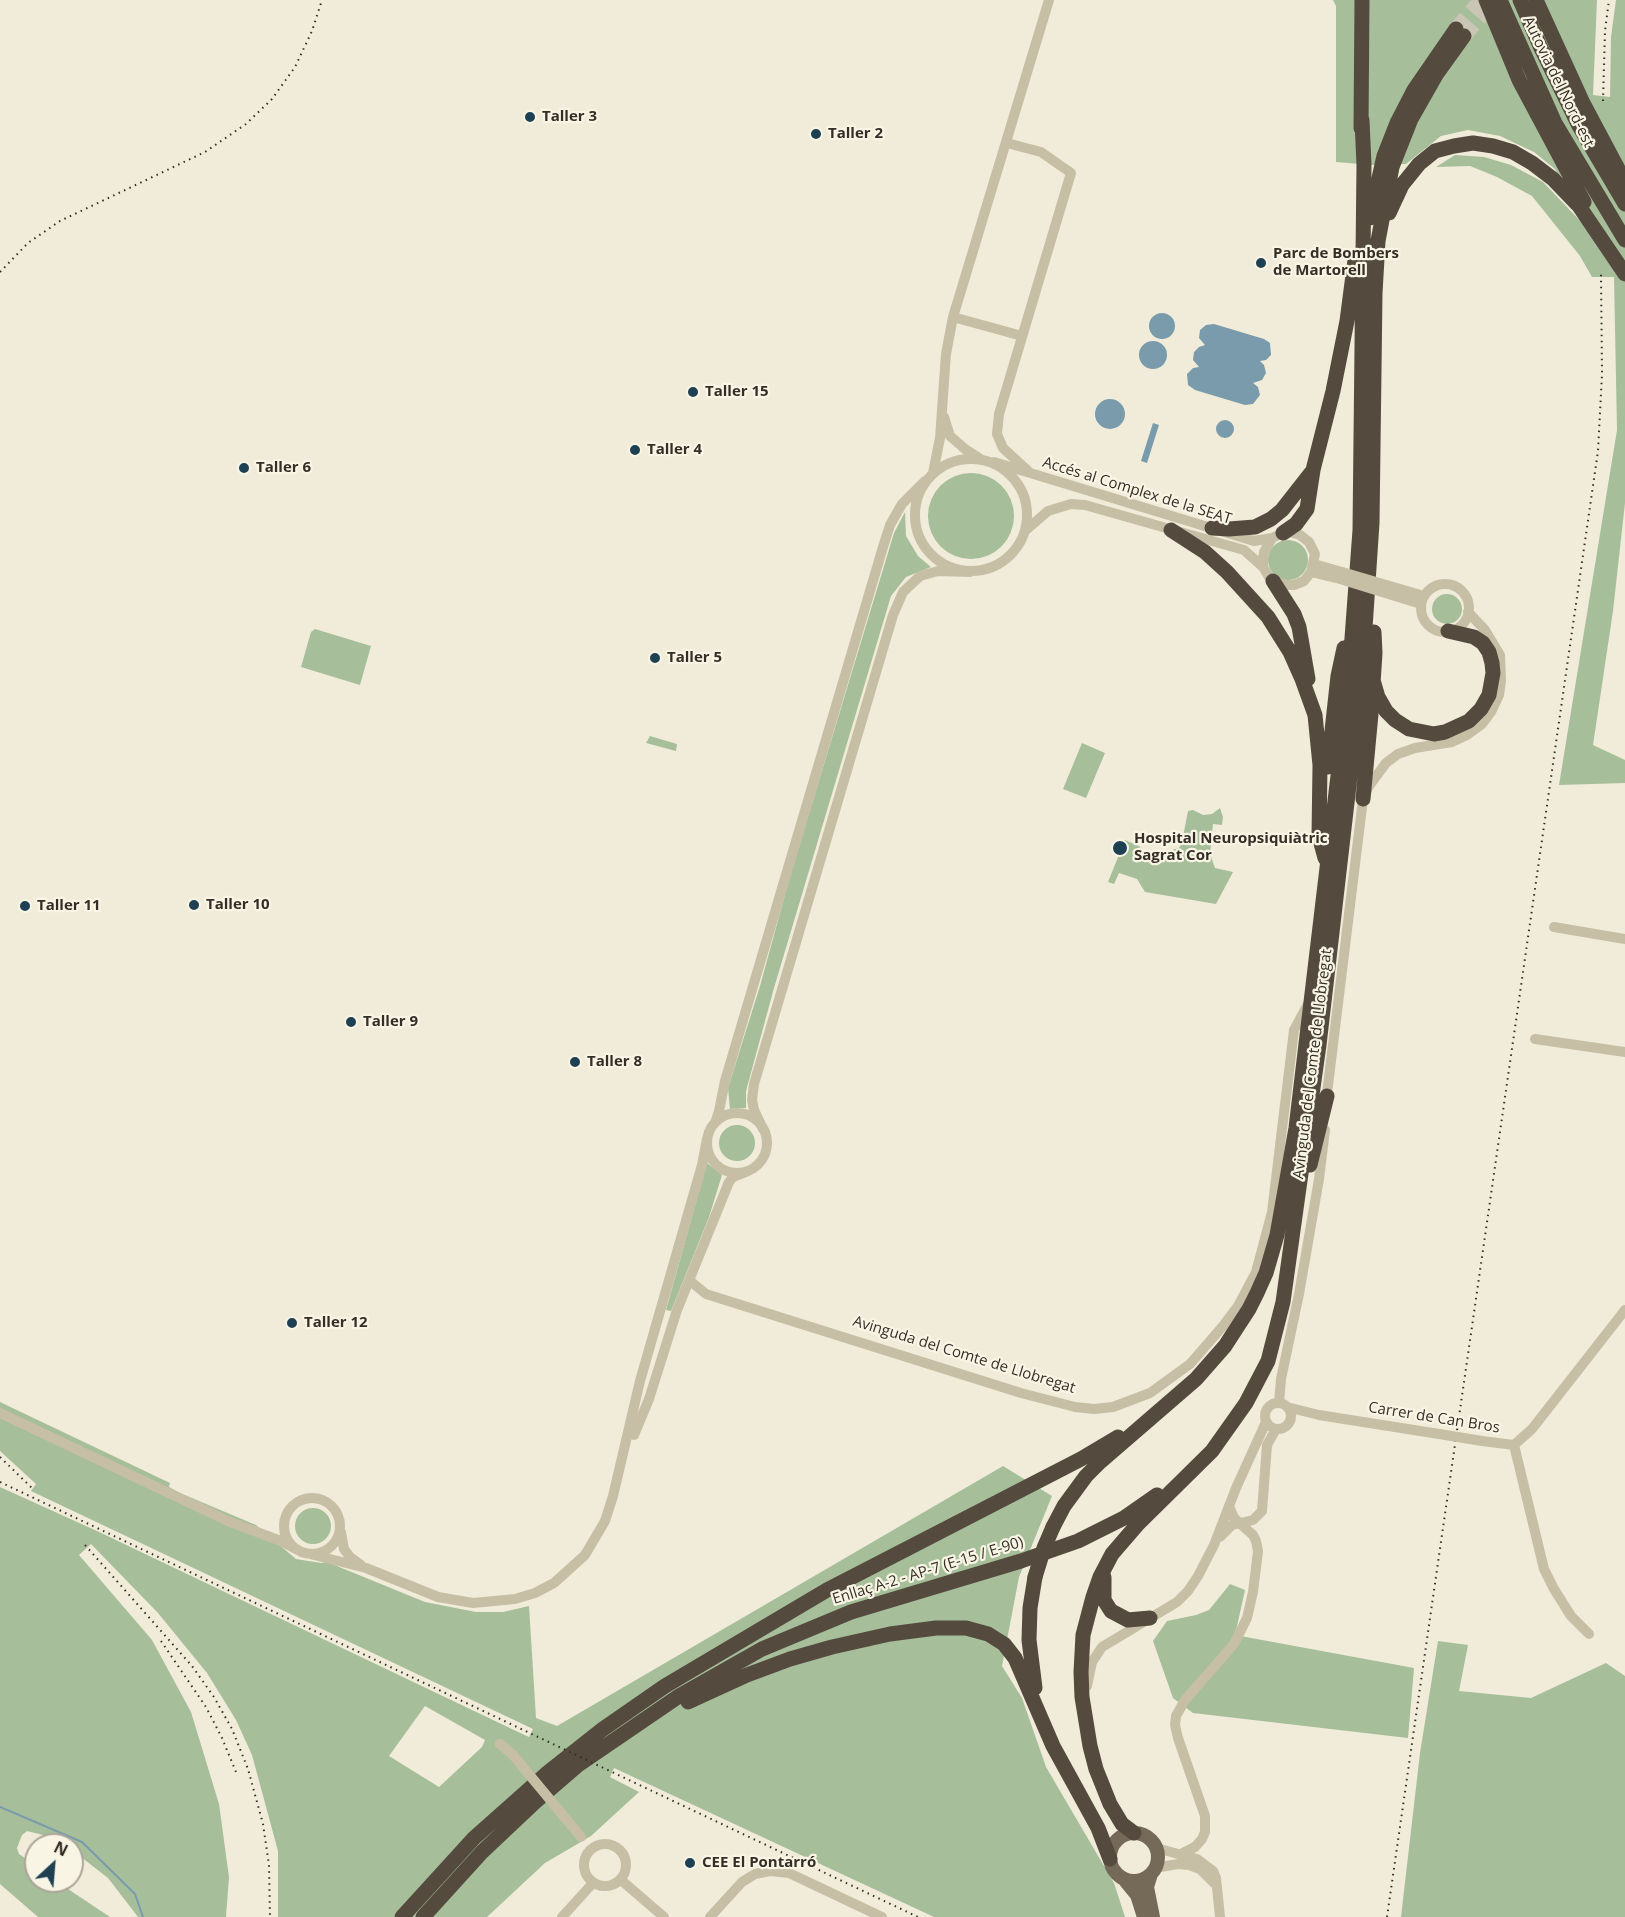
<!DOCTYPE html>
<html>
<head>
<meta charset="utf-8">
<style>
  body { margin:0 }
  #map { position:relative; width:1625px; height:1917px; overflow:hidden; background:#f0ecd9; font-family:"Open Sans",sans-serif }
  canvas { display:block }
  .north { position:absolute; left:24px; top:1833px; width:60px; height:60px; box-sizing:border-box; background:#f8f5e5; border:2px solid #aaa599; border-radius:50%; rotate:26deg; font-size:16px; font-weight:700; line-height:24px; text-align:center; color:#342e26 }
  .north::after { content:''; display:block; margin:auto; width:21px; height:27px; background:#1e4053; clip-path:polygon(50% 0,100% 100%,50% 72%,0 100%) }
</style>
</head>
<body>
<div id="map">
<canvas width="1625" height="1917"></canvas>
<div class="north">N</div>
</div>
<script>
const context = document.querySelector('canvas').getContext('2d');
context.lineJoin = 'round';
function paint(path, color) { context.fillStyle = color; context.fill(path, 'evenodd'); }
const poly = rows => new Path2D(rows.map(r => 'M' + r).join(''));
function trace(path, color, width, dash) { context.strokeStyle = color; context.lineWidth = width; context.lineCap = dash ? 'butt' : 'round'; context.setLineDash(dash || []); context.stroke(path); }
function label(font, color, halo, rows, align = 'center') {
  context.font = font + ' "Open Sans",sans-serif'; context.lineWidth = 4.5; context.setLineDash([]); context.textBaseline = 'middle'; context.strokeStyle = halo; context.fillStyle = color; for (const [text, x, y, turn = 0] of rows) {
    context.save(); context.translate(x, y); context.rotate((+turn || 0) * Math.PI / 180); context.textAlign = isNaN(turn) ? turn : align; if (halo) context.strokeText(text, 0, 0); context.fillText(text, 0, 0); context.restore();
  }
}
paint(poly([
  [1333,0,1597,0,1593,95,1610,97,1611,37,1616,0,1625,0,1625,503,1613,611,1593,745,1625,760,1625,783,1559,785,1617,430,1614,277,1592,277,1580,256,1532,196,1497,177,1470,166,1436,167,1455,155,1484,157,1511,165,1543,182,1587,228,1555,169,1534,152,1500,136,1468,130,1441,136,1406,164,1372,165,1336,162,1336,6],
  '928 516a43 43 0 1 1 86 0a43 43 0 1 1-86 0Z',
  [905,512,906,536,918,556,931,567,906,577,891,596,774,988,746,1091,746,1108,730,1109,728,1088,760,986,791,873,894,533],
  '1268 560a20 20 0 1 1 40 0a20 20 0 1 1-40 0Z',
  '1432 609a15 15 0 1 1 30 0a15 15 0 1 1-30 0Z',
  [315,629,371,646,360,685,301,667,311,632],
  [650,736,677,744,676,751,646,743],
  [1082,743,1105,753,1086,798,1063,789],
  [1220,808,1223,817,1222,825,1213,824,1210,854,1215,868,1233,872,1216,904,1145,892,1137,879,1119,873,1114,884,1108,882,1125,840,1139,846,1141,849,1166,859,1172,850,1179,848,1182,842,1188,811,1193,810,1203,815,1212,814],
  '719 1143a18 18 0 1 1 36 0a18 18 0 1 1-36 0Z',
  [707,1163,722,1175,709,1217,671,1311,666,1310],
  [0,1402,170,1483,169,1487,180,1493,256,1525,296,1559,321,1563,327,1562,425,1602,476,1612,503,1612,529,1606,536,1718,557,1726,1003,1466,1052,1496,1019,1577,1002,1666,1022,1698,1046,1767,1114,1883,1125,1917,934,1917,614,1768,610,1777,639,1792,591,1836,545,1863,487,1917,278,1917,278,1851,252,1755,236,1720,207,1673,158,1613,91,1544,79,1555,152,1640,191,1712,219,1804,229,1877,226,1917,138,1917,108,1878,72,1850,72,1845,65,1845,47,1836,27,1831,22,1835,17,1848,19,1854,36,1866,36,1881,56,1881,110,1917,38,1917,0,1884,0,1487,97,1531,514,1730,529,1737,533,1729,31,1491,36,1484,0,1451],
  [425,1706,485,1740,482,1747,439,1787,389,1756],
  '295 1526a18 18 0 1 1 36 0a18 18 0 1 1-36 0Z',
  [1230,1584,1245,1590,1235,1635,1414,1668,1408,1738,1193,1713,1173,1698,1153,1641,1167,1621,1196,1615,1209,1610],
  [1438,1641,1468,1645,1459,1691,1531,1698,1606,1663,1625,1676,1625,1917,1401,1917,1420,1753]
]), '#a7be9a');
paint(poly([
  '1149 326a13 13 0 1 1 26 0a13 13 0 1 1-26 0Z',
  [1214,324,1264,339,1270,343,1271,355,1266,360,1260,361,1264,365,1266,373,1262,380,1253,383,1258,387,1260,395,1253,404,1245,405,1195,390,1188,385,1187,374,1193,368,1199,367,1193,360,1194,352,1199,347,1205,345,1199,338,1200,330,1206,325],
  '1139 355a14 14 0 1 1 28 0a14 14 0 1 1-28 0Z',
  '1095 414a15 15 0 1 1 30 0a15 15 0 1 1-30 0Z',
  '1216 429a9 9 0 1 1 18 0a9 9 0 1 1-18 0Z',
  [1153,423,1159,425,1147,463,1141,461]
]), '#799bac');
trace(poly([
  [0,1807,82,1842,135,1894,143,1917]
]), '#799bac', 2);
trace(poly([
  [1456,29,1481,0],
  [1464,36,1495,0]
]), '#cac6b5', 15, [15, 8]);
trace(poly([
  [1007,143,1041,152,1071,173,999,414,997,434,1003,448,1028,471],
  [953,317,1022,336],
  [944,417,950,436,965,449,979,458],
  '915 515a56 56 0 1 1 112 0a56 56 0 1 1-112 0Z',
  [994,462,1254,541,1272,538,1283,533,1290,532,1300,535,1309,542,1315,554,1311,572,1304,581,1294,585,1283,585,1269,577,1263,567,1263,559,1264,552,1272,538],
  [933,473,940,438,946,354,953,317,1049,0],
  [1026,530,1048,511,1071,504,1085,505,1244,550,1263,567],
  [1314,564,1342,572],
  [1311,572,1340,579],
  '1421 608a24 24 0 1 1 48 0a24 24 0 1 1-48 0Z',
  [1554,927,1625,939],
  [1535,1039,1625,1052],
  [1326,1102,1363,799,1369,786,1386,763,1398,754,1415,748,1452,742,1467,735,1482,724,1491,712,1499,695,1501,681,1500,655,1485,630,1468,612],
  '707 1143a30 30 0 1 1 60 0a30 30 0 1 1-60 0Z',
  [715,1123,719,1111,725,1081,883,547,890,525,902,504,925,481],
  [763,1129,754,1110,752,1100,754,1084,893,615,903,592,920,576,938,571,970,572],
  [689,1280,706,1294,1021,1393,1075,1407,1094,1409,1113,1407,1150,1393,1190,1364,1223,1326,1238,1306,1256,1272,1272,1212,1294,1030,1309,1002],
  '1265 1416a13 13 0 1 1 26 0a13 13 0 1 1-26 0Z',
  [1279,1403,1281,1379,1299,1294,1319,1179,1325,1130],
  [1287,1407,1319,1415,1439,1434],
  [0,1413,230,1522,281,1541,298,1550],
  [634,1435,649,1399,677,1310,729,1182,733,1177,748,1171],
  [1482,1441,1514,1445,1532,1429,1625,1310],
  [1514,1445,1544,1569,1554,1589,1571,1616,1589,1634],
  '284 1526a28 28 0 1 1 56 0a28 28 0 1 1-56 0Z',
  [341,1532,344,1549,350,1557,361,1565],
  [1220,1537,1232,1525,1253,1520,1262,1511,1267,1445,1276,1429],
  [306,1553,366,1568,438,1597,473,1603,515,1599,535,1593,554,1583,585,1555,605,1521,613,1496,640,1381,702,1165,707,1139],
  [1087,1686,1092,1662,1102,1647,1177,1602,1188,1591,1198,1576,1214,1545,1236,1488,1266,1422],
  [500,1744,513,1755],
  '584 1865a21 21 0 1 1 42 0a21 21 0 1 1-42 0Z',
  [1156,1848,1197,1859,1213,1871,1216,1878,1220,1917],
  [1181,1854,1195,1847,1202,1839,1205,1832,1205,1816,1178,1738,1175,1725,1176,1716,1185,1700,1234,1644,1247,1618,1253,1592,1258,1551,1256,1541,1253,1535,1234,1518,1229,1506],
  [1155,1868,1178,1864,1189,1865,1200,1869,1214,1883],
  [621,1880,664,1917],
  [562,1917,593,1883],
  [710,1917,742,1882,755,1874,770,1871,789,1873,882,1917]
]), '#c7bfa5', 10);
trace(poly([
  '1110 1857a24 24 0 1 1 48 0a24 24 0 1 1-48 0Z',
  [1151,1874,1147,1887,1153,1917],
  [1124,1879,1137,1895,1144,1917]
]), '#756a58', 14);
trace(poly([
  [1486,0,1519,80,1584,202],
  [1500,0,1555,123,1625,240],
  [1520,0,1540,46,1579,126,1625,204],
  [1536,0,1583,103,1625,182],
  [1361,128,1362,0],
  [1389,213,1402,185,1419,164,1435,151,1454,146,1473,143,1493,146,1513,152,1532,163,1553,179,1579,206,1625,274],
  [1370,218,1384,156,1397,123,1414,90,1456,29],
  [1212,528,1229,529,1255,527,1271,519,1282,510,1311,473],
  [1171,530,1205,552,1227,572,1268,617,1290,652,1302,679,1315,715,1320,765,1319,836,1325,858],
  [1283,533,1296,524,1307,509,1313,470,1333,391,1347,321,1355,260],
  [1273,581,1294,614,1299,627,1308,679],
  [1373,680,1378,697,1386,711,1395,720,1409,729,1434,734,1445,732,1469,721,1481,709,1489,695,1493,673,1492,663,1489,652,1483,643,1474,637,1448,631],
  [1328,767,1338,676,1344,648],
  [1363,799,1371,714,1375,653,1374,632],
  [1310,1165,1327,1096],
  [1053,1527,1064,1506,1086,1476,1100,1462,1196,1379,1225,1346,1249,1309,1257,1293,1266,1273,1277,1235,1296,1128,1348,692,1360,530,1364,165,1362,120],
  [1104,1577,1104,1600,1111,1611,1128,1620,1150,1618],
  [1035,1688,1029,1640,1030,1608,1035,1577],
  [688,1702,747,1675,790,1659,832,1647,890,1634,936,1628,966,1628,988,1634,1004,1644,1015,1658,1053,1746,1098,1828,1110,1859],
  [1134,1833,1122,1824,1110,1804,1096,1769,1090,1746,1082,1697,1081,1672,1083,1635,1093,1597,1100,1577,1112,1554,1137,1525,1212,1451,1246,1403,1268,1361,1283,1302,1319,1045,1362,673,1372,523,1375,293,1378,241,1392,167,1411,119,1436,75,1464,36],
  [402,1917,474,1838,546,1774,603,1729,665,1686,827,1590,1081,1459,1118,1437],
  [423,1917,482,1852,535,1802,578,1765,679,1696,762,1649,851,1612,1021,1561,1078,1541,1124,1518,1157,1495]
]), '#544b3e', 15);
trace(poly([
  [1603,101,1605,31,1609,0],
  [0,272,28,243,60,221,205,152,246,124,272,99,295,67,312,31,322,0],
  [0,1457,34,1490],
  [0,1482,918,1917],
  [85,1545,192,1666,214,1697,232,1729,248,1769,263,1824,269,1865,270,1917],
  [161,1641,206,1707,222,1738,236,1772],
  [1387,1917,1598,451,1602,374,1601,273]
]), '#342e26', 2, [1.5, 4.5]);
trace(poly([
  [1342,572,1424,596],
  [1340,579,1421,604],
  [1439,1434,1482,1441],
  [513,1755,581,1837]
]), '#c7bfa5', 10);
trace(poly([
  [1035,1577,1044,1548,1053,1527]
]), '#544b3e', 15);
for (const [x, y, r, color] of [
  [530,117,6,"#1e4053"],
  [816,134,6,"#1e4053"],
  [1261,263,6,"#1e4053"],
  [693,392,6,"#1e4053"],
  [635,450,6,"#1e4053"],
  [244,468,6,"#1e4053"],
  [655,658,6,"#1e4053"],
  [1120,848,8,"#1e4053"],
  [194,905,6,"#1e4053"],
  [25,906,6,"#1e4053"],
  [351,1022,6,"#1e4053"],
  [575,1062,6,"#1e4053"],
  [292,1323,6,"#1e4053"],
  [690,1863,6,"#1e4053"]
]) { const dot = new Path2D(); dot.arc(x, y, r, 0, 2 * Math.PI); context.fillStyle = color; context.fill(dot); trace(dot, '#f8f5e5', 2); }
label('15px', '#342e26', '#f8f5e5', [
  ["Autovia del Nord-est",1558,82,64],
  ["Accés al Complex de la SEAT",1137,491,17],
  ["Avinguda del Comte de Llobregat",1313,1064,-83],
  ["Avinguda del Comte de Llobregat",964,1355,17],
  ["Carrer de Can Bros",1434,1418,9],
  ["Enllaç A-2 - AP-7 (E-15 / E-90)",928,1571,-17]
]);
label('bold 15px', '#342e26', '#f8f5e5', [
  ["Taller 3",542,117],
  ["Taller 2",828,134],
  ["Parc de Bombers",1273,254],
  ["de Martorell",1273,271],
  ["Taller 15",705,392],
  ["Taller 4",647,450],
  ["Taller 6",256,468],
  ["Taller 5",667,658],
  ["Hospital Neuropsiquiàtric",1134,839],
  ["Sagrat Cor",1134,856],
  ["Taller 10",206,905],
  ["Taller 11",37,906],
  ["Taller 9",363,1022],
  ["Taller 8",587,1062],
  ["Taller 12",304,1323],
  ["CEE El Pontarró",702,1863]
], 'left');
</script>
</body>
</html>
